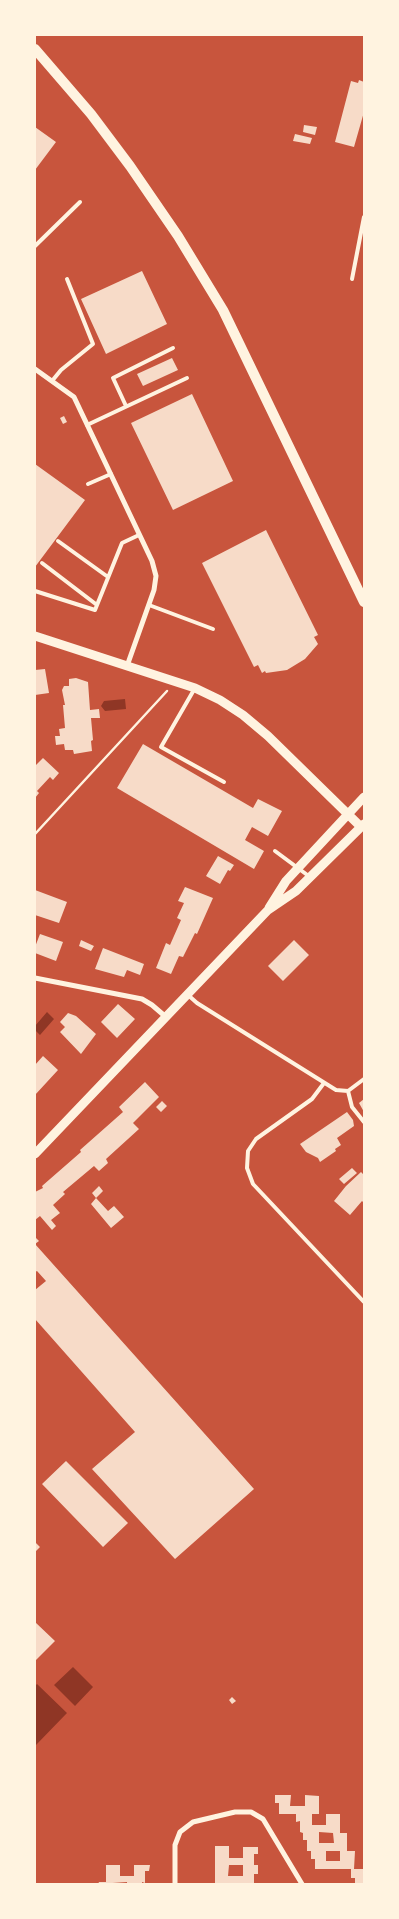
<!DOCTYPE html>
<html>
<head>
<meta charset="utf-8">
<style>
  body { margin:0 }
  #map { position:relative; width:399px; height:1919px; overflow:hidden; background:#c8553d; font-family:"IBM Plex Sans",sans-serif }
  canvas { display:block }
  .frame { position:absolute; inset:0; border:36px solid #fff3e0; pointer-events:none }
</style>
</head>
<body>
<div id="map">
<canvas width="399" height="1919"></canvas>
<div class="frame"></div>
</div>
<script>
const context = document.querySelector('canvas').getContext('2d');
context.lineJoin = 'round';
function paint(path, color) { context.fillStyle = color; context.fill(path, 'evenodd'); }
const poly = rows => new Path2D(rows.map(r => 'M' + r).join(''));
function trace(path, color, width, dash) { context.strokeStyle = color; context.lineWidth = width; context.lineCap = dash ? 'butt' : 'round'; context.setLineDash(dash || []); context.stroke(path); }
paint(poly([
  [125,699,126,709,105,711,101,706,104,701],
  [47,1012,54,1019,40,1035,35,1030,35,1026],
  [73,1667,93,1687,75,1706,54,1685],
  [37,1684,67,1713,35,1746,35,1686]
]), '#8f3625');
paint(poly([
  [359,80,364,82,364,112,354,147,335,142,351,81,358,83],
  [304,125,317,127,315,135,303,132],
  [35,127,56,142,35,170],
  [295,134,312,138,310,144,293,141],
  [142,271,167,324,106,354,81,299],
  [172,358,178,370,143,386,137,374],
  [192,394,233,481,173,510,131,423],
  [64,416,67,422,63,424,60,418],
  [35,464,85,500,35,567],
  [266,530,318,635,314,637,318,644,305,659,287,670,266,673,265,671,262,673,258,665,254,667,202,563],
  [45,669,49,693,35,695,35,670],
  [76,678,88,682,90,710,99,709,100,718,91,718,93,740,91,741,92,751,74,754,73,750,65,750,64,744,56,745,55,736,60,736,59,729,65,728,63,705,65,705,62,690,64,686,69,686,69,679],
  [143,744,253,808,258,799,282,811,268,836,252,827,245,840,264,851,254,869,117,788],
  [43,758,59,773,53,780,50,777,37,791,39,793,35,798,35,766],
  [218,856,234,865,230,871,228,870,220,884,206,876],
  [185,887,213,898,197,934,195,933,183,957,179,956,171,974,156,968,166,943,170,945,181,920,177,918,184,903,178,901],
  [35,890,67,902,59,923,35,915],
  [40,934,63,942,56,961,35,953,35,947],
  [81,940,94,946,91,951,79,946],
  [294,940,309,955,283,981,268,966],
  [103,948,144,964,140,975,127,970,124,977,95,969],
  [118,1004,135,1019,117,1038,101,1022],
  [68,1013,76,1016,96,1034,81,1054,60,1032,65,1027,60,1022],
  [43,1056,58,1070,35,1095,35,1065],
  [145,1082,159,1097,133,1123,139,1129,106,1159,108,1163,99,1171,94,1166,63,1192,65,1194,53,1205,60,1213,51,1220,56,1226,52,1230,40,1216,35,1220,35,1192,43,1188,42,1186,81,1152,80,1150,123,1112,119,1107],
  [364,1099,364,1112,359,1103],
  [162,1101,167,1106,161,1112,156,1107],
  [347,1112,353,1120,354,1126,337,1138,341,1145,335,1149,336,1151,320,1162,318,1158,306,1152,300,1144],
  [352,1168,357,1173,344,1184,339,1179],
  [361,1172,364,1175,364,1203,362,1201,350,1215,334,1201,346,1186],
  [99,1186,103,1191,96,1198,92,1193],
  [96,1198,108,1211,114,1206,124,1217,111,1228,91,1204],
  [35,1237,39,1241,35,1244,254,1489,175,1559,92,1469,135,1432,35,1319,35,1290,46,1281,37,1271,35,1272],
  [66,1461,128,1523,103,1547,42,1484],
  [35,1542,40,1547,35,1552],
  [35,1622,55,1641,35,1661],
  [232,1697,236,1701,232,1704,229,1700],
  [275,1795,291,1795,290,1806,305,1806,305,1795,319,1796,319,1814,312,1814,312,1825,326,1825,326,1814,340,1814,340,1833,347,1833,347,1851,355,1851,354,1869,364,1869,364,1884,355,1884,355,1878,351,1878,351,1869,315,1869,315,1859,311,1859,311,1851,307,1851,307,1840,303,1840,303,1833,300,1832,300,1821,296,1822,296,1814,279,1814,279,1803,275,1803],
  [319,1832,333,1833,334,1843,319,1843],
  [326,1851,340,1851,340,1861,326,1861],
  [215,1846,229,1846,229,1858,243,1858,243,1847,258,1847,258,1854,254,1854,254,1865,258,1865,258,1874,254,1874,254,1884,215,1884],
  [229,1865,243,1865,243,1876,228,1876],
  [106,1865,120,1865,120,1876,134,1876,134,1865,150,1865,149,1871,145,1871,145,1883,142,1882,142,1884,127,1884,127,1882,98,1884,99,1882,106,1882]
]), '#f7dbc8');
trace(poly([
  [35,834,167,691]
]), '#fff3e0', 2.5);
trace(poly([
  [35,246,80,202],
  [352,279,364,217],
  [52,381,61,370,93,344,67,279],
  [126,406,113,378,173,348],
  [87,425,187,378],
  [88,484,111,474],
  [58,541,108,577],
  [42,563,97,605],
  [35,591,95,610,122,543,139,535],
  [149,605,213,629],
  [195,688,161,747,224,782],
  [275,851,310,877],
  [188,995,197,1003,336,1090,348,1091,364,1079],
  [324,1083,312,1099,256,1139,248,1151,247,1168,253,1184,364,1302],
  [348,1091,352,1107,364,1122]
]), '#fff3e0', 4);
trace(poly([
  [35,369,74,397,152,561,156,576,154,590,127,666],
  [35,978,142,999,152,1005,166,1017],
  [175,1884,175,1845,180,1832,193,1822,235,1812,251,1812,263,1819,302,1884]
]), '#fff3e0', 5);
trace(poly([
  [35,636,195,688,220,700,243,715,268,736,361,827],
  [269,908,286,881,364,797],
  [35,1154,268,910,296,891,364,824]
]), '#fff3e0', 9);
trace(poly([
  [35,49,91,114,130,166,178,236,223,310,364,602]
]), '#fff3e0', 10);
</script>
</body>
</html>
